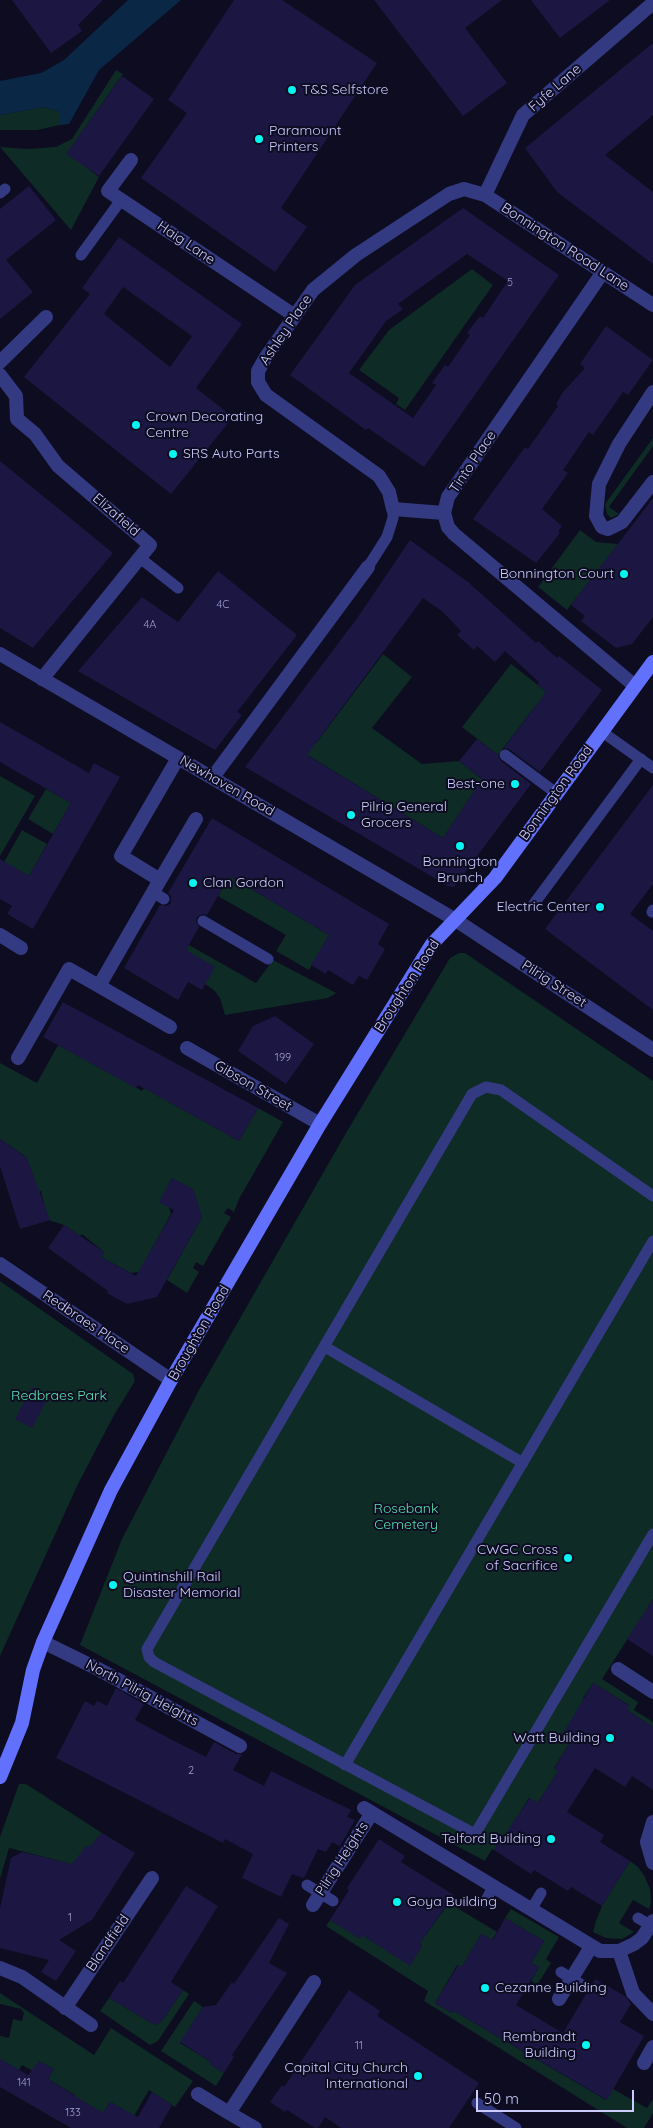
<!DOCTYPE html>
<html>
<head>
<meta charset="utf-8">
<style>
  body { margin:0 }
  #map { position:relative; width:653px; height:2128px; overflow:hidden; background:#0d0c20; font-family:Quicksand,sans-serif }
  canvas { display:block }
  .scale { position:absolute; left:476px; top:2090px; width:158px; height:22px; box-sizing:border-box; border:2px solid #cbcbff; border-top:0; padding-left:6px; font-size:15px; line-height:18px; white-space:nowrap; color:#cbcbff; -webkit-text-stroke:4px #0d0c20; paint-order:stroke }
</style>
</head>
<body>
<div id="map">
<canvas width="653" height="2128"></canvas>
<div class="scale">50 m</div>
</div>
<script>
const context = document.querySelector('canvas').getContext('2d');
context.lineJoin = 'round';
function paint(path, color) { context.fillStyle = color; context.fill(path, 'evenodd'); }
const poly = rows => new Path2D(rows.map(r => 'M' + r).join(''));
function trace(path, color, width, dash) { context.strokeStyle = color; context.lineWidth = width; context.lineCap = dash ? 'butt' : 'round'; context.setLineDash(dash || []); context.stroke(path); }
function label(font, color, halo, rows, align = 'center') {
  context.font = font + ' Quicksand,sans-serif'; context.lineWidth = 4; context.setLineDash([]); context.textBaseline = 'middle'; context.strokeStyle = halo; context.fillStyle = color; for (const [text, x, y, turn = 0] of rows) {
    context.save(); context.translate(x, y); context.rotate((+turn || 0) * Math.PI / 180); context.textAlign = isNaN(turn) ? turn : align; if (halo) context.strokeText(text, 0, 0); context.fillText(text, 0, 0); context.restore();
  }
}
paint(poly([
  [116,70,123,74,67,153,99,177,71,230,0,147,28,149,56,147,72,139],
  [44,107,60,112,60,125,37,130,0,130,0,115],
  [472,269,493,285,405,410,396,404,399,398,359,370,389,330],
  [653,438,653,446,609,507,619,514,611,518,607,514,605,504],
  [580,530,596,542,618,544,567,610,538,587],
  [383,654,412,677,372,728,422,764,459,761,484,781,471,796,443,838,301,751,317,742],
  [511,664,553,697,537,704,498,755,462,727],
  [0,776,35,796,0,856],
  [46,789,71,803,53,834,28,819],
  [22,830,47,844,29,876,4,862],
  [229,876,329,935,309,970,276,951,286,935,218,896],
  [189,945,256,983,273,960,336,993,328,998,225,1015,220,998,214,990,205,984,186,950],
  [459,953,465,953,653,1081,653,1599,602,1679,638,1702,634,1710,653,1722,653,1727,627,1710,629,1705,593,1683,583,1698,585,1700,571,1741,554,1768,558,1771,538,1803,529,1798,505,1836,504,1835,494,1850,492,1849,485,1861,80,1645,122,1539,199,1390,346,1133,450,958],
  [58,1045,142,1091,144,1088,239,1141,258,1108,283,1122,239,1199,234,1212,228,1208,224,1213,231,1217,203,1266,196,1262,193,1268,199,1272,187,1293,167,1280,202,1217,193,1190,172,1178,160,1202,169,1207,171,1214,139,1272,131,1273,101,1257,104,1252,82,1234,80,1236,64,1225,48,1220,41,1191,38,1192,26,1157,0,1139,0,1063,37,1083],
  [0,1281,133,1374,135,1381,114,1415,77,1486,0,1656],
  [19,1784,26,1784,102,1833,75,1865,9,1848,0,1879,0,1837],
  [630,1861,638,1867,645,1877,650,1889,651,1903,649,1909,633,1900,619,1923,634,1932,622,1939,606,1938,593,1932,596,1921,602,1906],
  [449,1903,497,1932,492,1940,481,1934,462,1967,457,1965,435,2003,452,2013,454,2011,606,2100,613,2089,647,2108,653,2099,653,2113,644,2128,627,2128,424,2001,428,1991,326,1926,330,1920,360,1938,362,1935,410,1965,422,1946,419,1944],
  [511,1909,559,1937,546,1959,551,1963,537,1985,531,1981,539,1967,531,1963,544,1941,505,1918],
  [183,1990,189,1994,158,2041,150,2045,100,2011,109,1998,155,2025,162,2021],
  [0,1993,94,2055,111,2028,193,2081,175,2107,149,2090,128,2126,123,2109,110,2102,103,2113,75,2097,75,2095,48,2079,54,2069,39,2061,33,2071,22,2065,19,2070,0,2059,0,2036,9,2038,13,2019,22,2021,24,2013,21,2009,0,2004],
  [194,2001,203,2007,180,2043,211,2062,210,2064,224,2073,216,2086,161,2051]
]), '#0e2b26');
paint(poly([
  [128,0,181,0,99,70,69,124,60,125,60,112,44,107,0,115,0,81,41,73,64,60]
]), '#0a2846');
paint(poly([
  [12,0,103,0,78,25,82,31,51,53],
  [234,0,282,0,377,63,281,208,307,227,275,272,141,178,187,113,168,100],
  [374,0,502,0,465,28,507,83,463,116],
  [531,0,610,0,560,38],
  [653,43,653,115,605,155,653,192,653,264,557,192,525,148],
  [122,76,154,99,99,176,66,154],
  [29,186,56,220,6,260,33,292,0,319,0,209],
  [463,208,559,275,424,467,368,428,366,430,290,375,355,285],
  [467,254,508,281,483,318,480,316,467,333,470,335,448,367,445,365,432,383,436,385,413,418,349,373,386,321,403,309,398,304],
  [119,237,242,324,196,388,233,417,171,494,24,377,90,294,82,288],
  [123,287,192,336,170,367,104,314],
  [606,326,653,360,628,395,623,392,593,435,589,432,563,470,568,473,542,509,562,526,558,532,560,533,536,563,473,519,525,447,528,449,558,406,556,404,563,392,585,368,580,364],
  [0,461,113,553,33,648,0,628],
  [653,498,653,617,632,644,616,648,581,621,585,616,571,605],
  [410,540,468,582,536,643,538,641,557,658,559,656,602,690,540,772,509,749,504,748,546,692,537,684,539,682,505,651,495,662,477,646,474,650,457,635,461,631,443,612,423,598,307,755,443,838,482,779,459,761,477,739,498,755,501,761,531,784,454,887,448,886,245,767,358,617],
  [218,571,297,635,237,712,242,715,215,750,78,671,142,597,178,622],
  [0,722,89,773,94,763,120,777,33,929,7,914,12,906,0,899,0,859,29,876,71,803,0,762],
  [653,785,653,884,630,914,653,931,653,1010,545,929],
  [212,818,389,924,378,944,385,949,367,980,359,976,353,985,328,970,326,974,311,965,329,935,229,876,207,915,203,914,197,917,196,921,199,927,186,950,215,967,202,990,188,982,178,1000,124,968,160,905,167,906,171,903,171,896,168,893],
  [63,1002,258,1108,239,1141,138,1085,136,1088,43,1037],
  [275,1016,314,1044,286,1084,238,1051,253,1026],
  [0,1139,27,1158,50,1220,20,1229,0,1166],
  [172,1178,194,1190,202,1217,157,1297,127,1304,107,1293,108,1291,48,1248,64,1225,104,1252,101,1257,136,1276,174,1210,159,1202],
  [32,1387,49,1396,32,1428,15,1419],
  [653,1599,653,1656,627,1639],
  [593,1683,630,1706,627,1710,653,1727,653,1790,632,1776,625,1787,595,1768,567,1812,604,1835,600,1842,630,1861,602,1906,571,1887,568,1891,534,1870,531,1874,494,1850,530,1798,538,1803,558,1771,554,1769,571,1741,562,1735],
  [116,1688,144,1704,135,1720,176,1742,206,1757,214,1742,236,1754,242,1754,233,1770,264,1786,271,1771,351,1810,347,1817,355,1820,340,1846,332,1842,326,1852,318,1849,304,1878,292,1874,281,1897,242,1878,253,1854,225,1839,223,1843,56,1758,85,1701,94,1706,97,1701,107,1706],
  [102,1833,135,1853,92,1920,59,1940,76,1951,56,1981,41,1972,49,1960,0,1948,0,1908,11,1858,22,1852,72,1864,86,1846,89,1847],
  [379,1839,405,1856,401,1862,454,1895,419,1944,422,1946,410,1966,362,1935,360,1939,330,1920,349,1890,347,1888],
  [186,1886,218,1906,171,1982,183,1990,162,2021,155,2025,109,1998,120,1981,123,1983],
  [279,1918,289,1924,269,1963,287,1973,232,2055,234,2057,224,2073,209,2064,211,2062,180,2042,203,2007,216,2005,232,1982,234,1984],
  [505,1918,544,1941,531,1963,539,1967,516,2005,563,2033,595,1979,625,1996,631,2004,620,2022,644,2036,607,2100,454,2011,452,2013,435,2003,458,1965,462,1967,481,1934,493,1940],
  [349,1990,380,2011,377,2016,479,2083,449,2128,341,2128,325,2117,318,2128,315,2128,287,2110,285,2112,270,2102,282,2085,284,2087],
  [0,2059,28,2075,39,2061,54,2069,48,2079,103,2113,110,2102,138,2117,152,2092,172,2105,159,2128,71,2128,0,2087]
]), '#1b1742');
trace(poly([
  [0,193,5,189],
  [81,255,121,200],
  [140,558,178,588],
  [368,567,387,537,393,518,393,509],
  [601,731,653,768],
  [505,755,556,793],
  [153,892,164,899],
  [533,905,641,759],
  [652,912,653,910],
  [203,921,268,959],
  [653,1196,501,1090,486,1087,472,1094,147,1649,149,1657,154,1662,475,1834,653,1534],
  [325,1347,523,1463],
  [345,1765,653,1241],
  [307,1885,333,1901],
  [485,1902,493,1887],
  [531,1910,541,1893],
  [638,1918,650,1925],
  [561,1972,582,1985],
  [477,2103,516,2128]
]), '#343a82', 11);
trace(poly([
  [131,160,108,191,295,316],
  [485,195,523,115,653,3],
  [603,272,448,497,444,513,448,527,454,534,635,686],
  [0,362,46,317],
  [0,375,16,396,17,419,35,434,58,466,150,545,42,679],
  [653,392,619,444,599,484,596,516,602,527,608,529,622,522,653,482],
  [444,513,393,509,389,492,379,476,266,395,258,382,258,371,266,357,313,290,356,255,449,194,464,189,485,195,653,305],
  [213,777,368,567],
  [160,880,196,819],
  [0,935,21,948],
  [170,1027,99,986,160,880,121,856,178,758],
  [187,1048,320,1124],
  [18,1058,69,969,99,986],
  [0,1264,171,1380],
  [43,1642,98,1669,240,1746],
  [618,1669,653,1692],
  [364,1808,600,1951,619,1951,634,1944,642,1938,653,1921],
  [653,1822,647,1842,653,1863],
  [313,1905,372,1813],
  [619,1951,633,1993,653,2014],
  [0,1968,22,1977,91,2025],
  [559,1999,591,1947],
  [65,2008,152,1878],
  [644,2063,653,2047],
  [198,2094,229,2113],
  [255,2128,229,2113,314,1982]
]), '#343a82', 14);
trace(poly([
  [0,654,454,919,653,1050]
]), '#343a82', 14);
trace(poly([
  [0,1777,22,1723,33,1670,43,1642,111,1490,171,1380,320,1124,432,944,495,878,653,662]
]), '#6270ff', 14);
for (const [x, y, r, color] of [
  [292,90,5,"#00f6f3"],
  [259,139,5,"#00f6f3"],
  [136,425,5,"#00f6f3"],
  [173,454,5,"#00f6f3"],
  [624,574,5,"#00f6f3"],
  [515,784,5,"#00f6f3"],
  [351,815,5,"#00f6f3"],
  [460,846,5,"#00f6f3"],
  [193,883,5,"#00f6f3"],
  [600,907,5,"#00f6f3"],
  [568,1558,5,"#00f6f3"],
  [113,1585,5,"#00f6f3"],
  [610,1738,5,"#00f6f3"],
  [551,1839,5,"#00f6f3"],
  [397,1902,5,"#00f6f3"],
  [485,1988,5,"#00f6f3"],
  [586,2045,5,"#00f6f3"],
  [418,2076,5,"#00f6f3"]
]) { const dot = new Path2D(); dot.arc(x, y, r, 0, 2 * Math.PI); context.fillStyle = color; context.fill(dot); trace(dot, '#0d0c20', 2); }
label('11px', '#9f9ed0', null, [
  ["5",510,283],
  ["4C",223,605],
  ["4A",150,625],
  ["199",283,1058],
  ["2",191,1771],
  ["1",70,1918],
  ["11",359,2046],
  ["141",24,2083],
  ["133",73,2113]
]);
label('14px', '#cbcbff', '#0d0c20', [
  ["Fyfe Lane",555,88,-41],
  ["Haig Lane",186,243,34],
  ["Bonnington Road Lane",565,247,33],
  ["Ashley Place",286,330,-56],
  ["Tinto Place",473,462,-56],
  ["Elizafield",116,515,41],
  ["Newhaven Road",227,786,30],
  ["Bonnington Road",556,793,-54],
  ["Pilrig Street",554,984,33],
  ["Broughton Road",407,986,-57],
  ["Gibson Street",253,1086,30],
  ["Redbraes Place",86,1322,34],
  ["Broughton Road",199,1333,-60],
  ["North Pilrig Heights",142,1693,28],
  ["Pilrig Heights",342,1859,-57],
  ["Blandfield",108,1943,-56]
]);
label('14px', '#cbcbff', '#0d0c20', [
  ["T&S Selfstore",302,90],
  ["Paramount",269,131],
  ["Printers",269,147],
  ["Crown Decorating",146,417],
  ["Centre",146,433],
  ["SRS Auto Parts",183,454],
  ["Bonnington Court",614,574,"right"],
  ["Best-one",505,784,"right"],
  ["Pilrig General",361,807],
  ["Grocers",361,823],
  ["Bonnington",460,862,"center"],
  ["Brunch",460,878,"center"],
  ["Clan Gordon",203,883],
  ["Electric Center",590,907,"right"],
  ["CWGC Cross",558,1550,"right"],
  ["of Sacrifice",558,1566,"right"],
  ["Quintinshill Rail",123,1577],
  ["Disaster Memorial",123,1593],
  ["Watt Building",600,1738,"right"],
  ["Telford Building",541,1839,"right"],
  ["Goya Building",407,1902],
  ["Cezanne Building",495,1988],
  ["Rembrandt",576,2037,"right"],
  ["Building",576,2053,"right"],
  ["Capital City Church",408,2068,"right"],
  ["International",408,2084,"right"]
], 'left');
label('14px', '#51e5af', '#0d0c20', [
  ["Redbraes Park",59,1396],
  ["Rosebank",406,1509],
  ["Cemetery",406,1525]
]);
</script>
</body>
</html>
